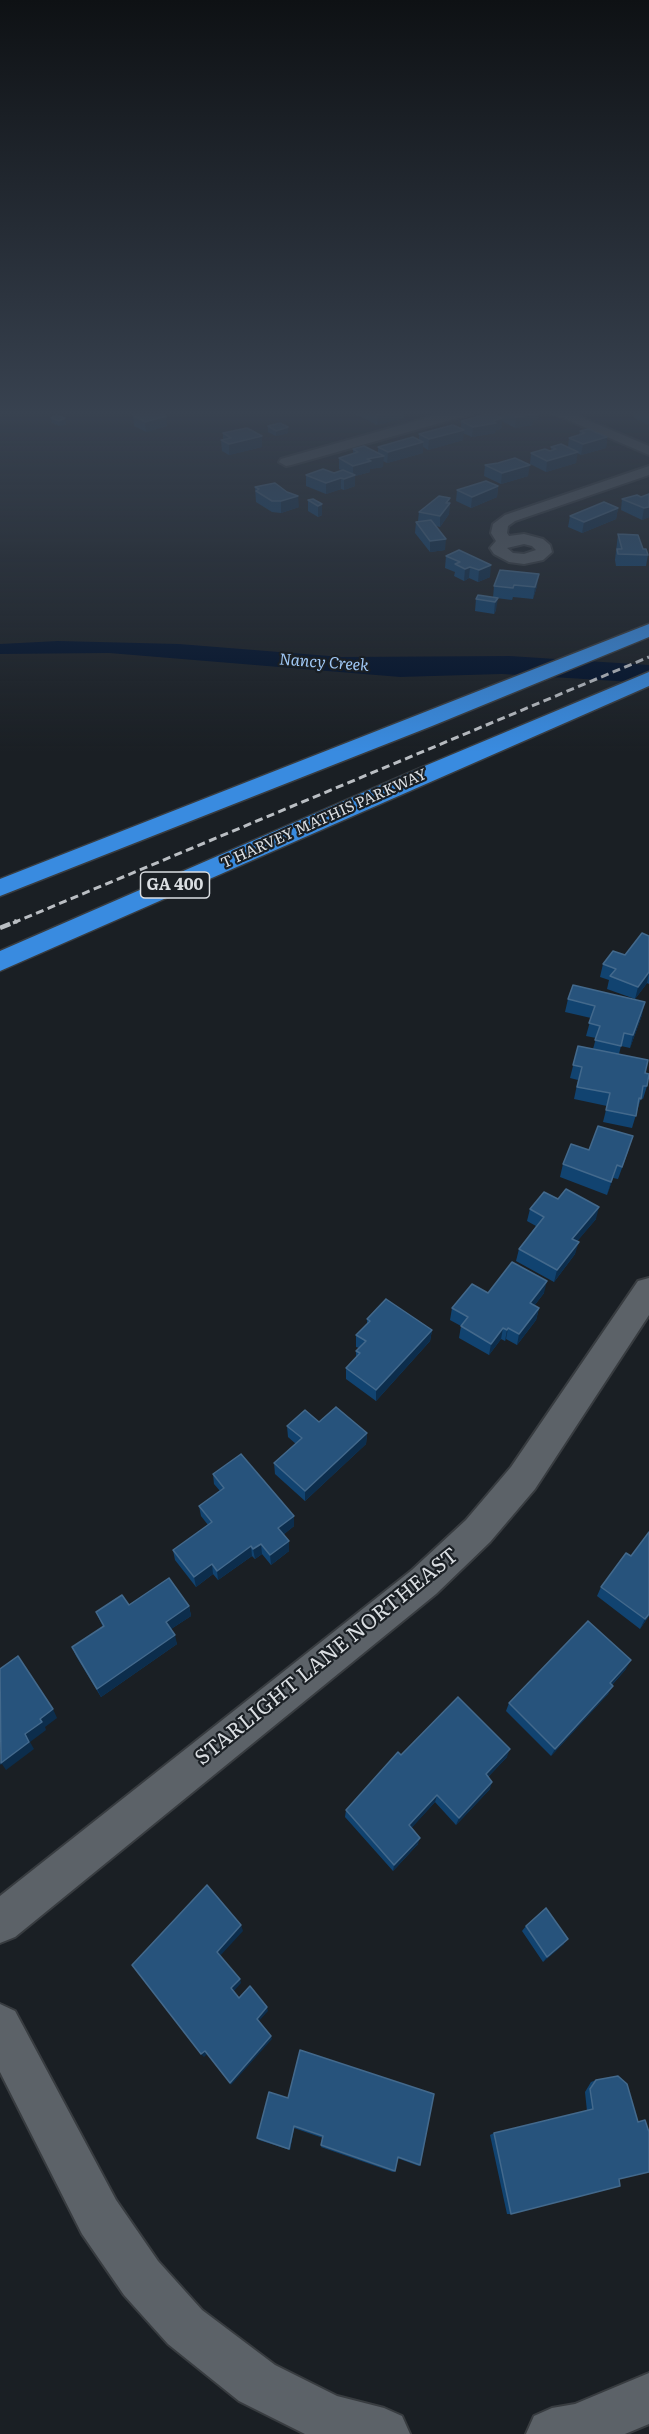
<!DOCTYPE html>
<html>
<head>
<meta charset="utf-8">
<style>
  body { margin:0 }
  canvas { display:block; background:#1a1f24 }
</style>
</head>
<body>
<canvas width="649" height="2434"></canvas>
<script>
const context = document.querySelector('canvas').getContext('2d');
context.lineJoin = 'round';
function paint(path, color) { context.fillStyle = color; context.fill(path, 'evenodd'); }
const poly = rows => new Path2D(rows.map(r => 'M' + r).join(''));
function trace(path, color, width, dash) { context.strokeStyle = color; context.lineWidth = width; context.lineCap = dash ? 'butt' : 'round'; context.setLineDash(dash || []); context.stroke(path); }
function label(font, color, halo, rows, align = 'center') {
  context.font = font + ' Literata,serif'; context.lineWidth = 4.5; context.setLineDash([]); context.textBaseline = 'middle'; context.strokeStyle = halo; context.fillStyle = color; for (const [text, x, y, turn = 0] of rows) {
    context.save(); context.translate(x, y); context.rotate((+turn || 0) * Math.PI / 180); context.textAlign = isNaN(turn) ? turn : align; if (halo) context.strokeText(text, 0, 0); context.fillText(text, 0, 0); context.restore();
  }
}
paint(poly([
  [58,641,179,644,342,657,510,656,649,665,649,683,502,674,400,677,109,653,0,654,0,644]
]), '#001029');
const minor = poly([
  [451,411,474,411,472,414,291,465,286,466,279,462,281,459,451,411],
  [547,411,566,411,649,446,649,455,547,411],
  [649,466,649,475,515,521,508,526,507,533,509,536,524,534,543,539,550,545,552,552,543,560,524,564,509,562,494,554,490,548,496,541,491,533,493,524,505,515,649,466],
  [524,544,532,546,536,550,524,554,513,553,507,548,524,544],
  [649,1278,649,1315,535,1489,490,1542,436,1594,15,1937,0,1943,0,1896,412,1570,466,1520,511,1467,638,1281,649,1278],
  [0,2004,15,2011,116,2200,158,2261,202,2310,275,2365,337,2396,384,2408,402,2416,410,2434,305,2434,239,2401,168,2344,124,2295,82,2234,0,2072,0,2004],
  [649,2373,649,2424,625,2434,526,2434,534,2416,552,2408,575,2404,649,2373]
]);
const motorway = poly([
  [649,624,649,637,432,726,0,896,0,879,649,624],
  [649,672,649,686,0,971,0,951,408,773,649,672]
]);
trace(minor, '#383c40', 4);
trace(motorway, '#383c40', 3);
paint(minor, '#5c6268');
paint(motorway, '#398be0');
trace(poly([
  [13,923,649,657]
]), '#babec3', 3, [8, 4.5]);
trace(poly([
  [0,928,17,921]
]), '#babec3', 4.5, [11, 5]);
paint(poly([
  [353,411,404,411,404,418,377,425,353,413],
  [501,411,539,411,538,419,533,421,532,425,515,428,502,421,501,429,496,430,495,433,472,437,463,433,463,440,428,450,423,447,423,453,387,463,383,461,383,467,370,469,370,472,355,476,355,486,344,490,341,489,326,494,306,486,306,475,334,473,342,471,339,469,339,458,353,454,353,449,378,453,378,447,419,440,419,434,461,428,461,421,501,418],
  [635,411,649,411,649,430,648,429,649,425,634,418],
  [133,415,166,416,167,426,146,432,134,426],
  [51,418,65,418,66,424,60,426,52,423],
  [268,426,288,427,288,433,276,436,268,432],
  [580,431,607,437,606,448,581,455,577,453,576,463,546,472,530,464,531,453,550,451,551,451,551,447,568,447,569,438,579,435],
  [223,433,262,447,229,455,222,451,221,440,223,440],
  [485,465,528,476,501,484,484,476],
  [498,486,497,497,471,508,456,501,457,490],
  [255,487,299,507,281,513,272,512,256,502],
  [649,494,649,517,642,520,621,510,622,499,641,497],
  [450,498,449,514,440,527,436,526,445,550,430,552,415,533,416,522,418,521,419,512],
  [308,500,322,504,322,515,318,517,308,511],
  [618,508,616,519,582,533,568,527,570,516],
  [618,534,643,549,648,555,646,566,616,566,615,560],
  [459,550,490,577,478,582,469,578,464,581,454,576,455,572,445,568,446,556],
  [500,570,537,586,533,599,513,597,512,600,496,598,496,610,494,614,475,611,476,599,493,598,494,586],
  [649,936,649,984,647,983,635,999,607,989,609,980,600,977,603,964,625,955],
  [568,999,642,1015,630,1048,621,1046,619,1054,645,1073,647,1086,643,1099,641,1098,632,1128,603,1122,607,1106,574,1099,578,1080,570,1078,578,1046,593,1049,596,1038,586,1036,591,1018,565,1012],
  [629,1149,618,1179,613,1178,607,1195,560,1177,563,1164,589,1150],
  [530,1209,596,1219,577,1241,575,1254,554,1282,516,1261,519,1249,536,1226,527,1221],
  [488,1293,544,1293,534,1306,539,1308,536,1320,517,1345,506,1339,505,1341,501,1339,489,1355,459,1338,461,1326,450,1320,452,1308],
  [367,1319,432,1330,430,1341,376,1401,346,1379,346,1368,356,1357,356,1351,359,1348,356,1347,356,1335,367,1325],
  [319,1422,367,1433,366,1444,305,1501,275,1474,274,1463,296,1444,288,1437,287,1426],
  [213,1474,294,1526,284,1534,289,1551,271,1565,262,1554,255,1559,252,1556,218,1580,213,1574,196,1587,175,1560,173,1550,208,1525,201,1516,199,1506,220,1491,214,1484],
  [649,1532,649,1616,640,1629,597,1596,601,1587,631,1556],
  [129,1605,189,1606,191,1616,171,1629,177,1644,101,1697,76,1656,72,1647,103,1627,96,1612],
  [626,1669,612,1685,608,1694,551,1756,506,1711,509,1703],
  [401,1755,507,1757,488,1777,490,1789,456,1825,435,1802,411,1828,418,1844,393,1871,345,1817,346,1810],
  [526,1926,564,1944,543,1962,522,1931],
  [596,2080,619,2179,511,2214,507,2214,490,2135,494,2133,587,2111,585,2092,591,2082],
  [269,2092,420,2165,419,2166,397,2158,395,2171,393,2172,321,2147,323,2138,294,2128,290,2150,259,2140,257,2138]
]), '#114370');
paint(poly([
  [390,411,404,411,404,418,377,425,378,415],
  [531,411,539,411,538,419,533,421,532,425,515,428,516,417],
  [166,416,167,426,146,432,145,422],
  [65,418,66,424,60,426,59,421],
  [502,418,501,429,496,430,495,433,472,437,473,427],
  [288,427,288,433,276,436,276,431],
  [464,430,463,440,428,450,429,439],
  [262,436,262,447,229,455,229,444],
  [607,437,606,448,581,455,583,444],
  [423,442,423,453,387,463,388,452],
  [578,452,576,463,546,472,547,461],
  [384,456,383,467,370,469,370,472,355,476,355,486,344,490,344,479,353,476,353,466,367,459],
  [530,465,528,476,501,484,502,473],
  [341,478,341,489,326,494,326,483],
  [498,486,497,497,471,508,472,497],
  [298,496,299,507,281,513,281,501],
  [450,498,449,514,440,527,440,516,446,503],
  [322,504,322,515,318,517,318,506],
  [649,507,649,517,642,520,644,508],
  [618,508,616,519,582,533,584,522],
  [446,539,445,550,430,552,430,541],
  [491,565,490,577,478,582,479,570],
  [470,567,469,578,464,581,465,569],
  [539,574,537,586,533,599,535,587],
  [498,598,496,610,494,614,495,602],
  [649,972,647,983,635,999,638,987],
  [645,1002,642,1015,630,1048,633,1035],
  [617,1165,613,1178,607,1195,611,1182],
  [599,1207,596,1219,569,1251,572,1239],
  [579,1242,575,1254,554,1282,557,1270],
  [547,1281,544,1293,527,1315,530,1303],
  [539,1308,536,1320,517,1345,519,1334],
  [503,1328,501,1339,489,1355,491,1344],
  [508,1328,506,1339,505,1341,507,1330],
  [432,1330,430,1341,376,1401,376,1390],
  [367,1433,366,1444,305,1501,305,1491],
  [294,1516,294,1526,279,1538,278,1528],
  [289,1541,289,1551,271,1565,270,1555],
  [261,1544,262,1554,255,1559,253,1549],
  [251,1546,252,1556,218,1580,217,1571],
  [212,1564,213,1574,196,1587,194,1577],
  [189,1606,191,1616,168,1631,166,1622],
  [649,1614,649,1616,640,1629,645,1619],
  [175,1635,177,1644,101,1697,97,1689],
  [631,1660,626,1669,605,1692,610,1683],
  [613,1686,608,1694,551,1756,555,1749],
  [53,1709,57,1718,45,1727,46,1730,30,1742,34,1749,6,1770,2,1764,0,1765,0,1761,25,1734,40,1719],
  [510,1749,507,1757,483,1782,486,1774],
  [492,1782,490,1789,456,1825,459,1818],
  [437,1795,435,1802,408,1832,409,1825],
  [420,1838,418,1844,393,1871,394,1865],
  [241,1925,243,1931,219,1957,217,1952],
  [568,1939,564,1944,543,1962,547,1957],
  [240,1979,241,1983,233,1992,231,1988],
  [267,2007,268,2011,258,2022,257,2019],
  [271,2036,272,2039,231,2085,230,2083],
  [205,2051,207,2054,204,2057,201,2054],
  [294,2126,294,2128,290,2150,289,2149]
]), '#0c2d4c');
const building = poly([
  [148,411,157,411,166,416,145,422,133,415,148,411],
  [371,411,390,411,378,415,371,411],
  [504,411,531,411,529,412,534,414,516,417,504,411],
  [491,413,502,418,493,421,496,423,473,427,461,421,491,413],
  [56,415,65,418,59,421,51,418,56,415],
  [280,423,288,427,276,431,268,426,280,423],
  [453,425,464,430,429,439,419,434,453,425],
  [247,428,262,436,229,444,221,440,231,438,223,433,247,428],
  [588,429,607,437,583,444,569,438,585,433,580,431,588,429],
  [413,437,423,442,388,452,378,447,413,437],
  [561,444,578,452,547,461,531,453,545,449,550,451,556,449,551,447,561,444],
  [364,446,384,456,367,459,371,461,353,466,339,458,358,452,353,449,364,446],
  [515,458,530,465,502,473,485,465,498,463,515,458],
  [323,469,334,473,343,470,355,475,344,479,341,478,326,483,306,475,323,469],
  [486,481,498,486,472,497,457,490,486,481],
  [275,483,287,492,298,496,281,501,272,501,256,491,259,489,255,487,275,483],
  [649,494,649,507,644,508,622,499,637,495,641,497,649,494],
  [439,496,450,498,446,503,450,503,440,516,419,512,439,496],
  [313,499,322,504,318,506,308,500,313,499],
  [604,502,618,508,584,522,570,516,604,502],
  [431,520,446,539,430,541,416,522,431,520],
  [618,534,638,535,643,549,646,549,648,555,618,554,617,549,622,549,618,534],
  [459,550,491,565,479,570,470,567,465,569,455,564,460,562,446,556,459,550],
  [500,570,539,574,535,587,514,585,513,588,494,586,500,570],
  [478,595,498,598,495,602,476,599,478,595],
  [642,933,649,936,649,972,638,987,610,976,616,969,603,964,613,951,625,955,642,933],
  [573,985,645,1002,633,1035,624,1033,621,1046,595,1040,600,1026,589,1023,595,1006,568,999,573,985],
  [578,1046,648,1060,645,1073,649,1074,647,1086,643,1086,641,1099,639,1098,636,1116,606,1110,610,1093,577,1087,582,1067,573,1065,578,1046],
  [598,1126,633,1136,622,1167,617,1165,611,1182,563,1164,571,1144,589,1150,598,1126],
  [566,1189,599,1207,572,1239,579,1242,557,1270,519,1249,544,1217,530,1209,544,1192,558,1199,566,1189],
  [512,1262,547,1281,530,1303,539,1308,519,1334,508,1328,507,1330,503,1328,491,1344,461,1326,468,1317,452,1308,472,1284,488,1293,512,1262],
  [386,1299,432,1330,376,1390,346,1368,360,1353,356,1351,366,1341,356,1335,370,1321,367,1319,386,1299],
  [336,1407,367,1433,305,1491,274,1463,302,1438,287,1426,305,1410,319,1422,336,1407],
  [241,1454,294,1516,278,1528,289,1541,270,1555,261,1544,253,1549,251,1546,217,1571,212,1564,194,1577,173,1550,212,1522,199,1506,224,1488,213,1474,241,1454],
  [649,1532,649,1614,645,1619,601,1587,626,1553,631,1556,649,1532],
  [169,1578,189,1606,166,1622,175,1635,97,1689,72,1647,104,1626,96,1612,122,1595,129,1605,169,1578],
  [588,1621,631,1660,610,1683,613,1686,555,1749,509,1703,588,1621],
  [18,1656,53,1709,40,1719,42,1722,25,1734,29,1742,1,1763,0,1669,18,1656],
  [458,1697,510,1749,486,1774,492,1782,459,1818,437,1795,409,1825,420,1838,394,1865,346,1810,398,1752,401,1755,458,1697],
  [207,1885,241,1925,217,1952,240,1979,231,1988,239,1998,250,1986,267,2007,257,2019,271,2036,230,2083,205,2051,201,2054,132,1965,207,1885],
  [546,1908,568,1939,547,1957,526,1926,546,1908],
  [300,2050,434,2094,420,2165,398,2157,395,2171,321,2145,323,2136,294,2126,289,2149,257,2138,269,2092,288,2098,300,2050],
  [618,2076,627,2084,638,2122,645,2120,649,2132,649,2172,619,2179,620,2186,511,2214,494,2133,593,2109,590,2089,596,2080,618,2076]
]);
paint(building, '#27537c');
trace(building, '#43698c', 1.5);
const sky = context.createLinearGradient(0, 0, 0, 752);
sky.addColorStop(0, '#0e1114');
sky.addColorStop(0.55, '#384250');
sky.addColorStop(1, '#38425000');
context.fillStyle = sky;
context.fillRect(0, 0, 649, 752);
label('15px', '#dadee2', '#1a1f24', [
  ["T HARVEY MATHIS PARKWAY",324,819,-24]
]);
label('italic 16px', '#a0c8f5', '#1a1f24', [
  ["Nancy Creek",324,663,4]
]);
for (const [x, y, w] of [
  [175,885,69]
]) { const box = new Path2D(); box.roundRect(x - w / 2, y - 13, w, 26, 4.5); context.fillStyle = '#1a1f24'; context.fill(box); trace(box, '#dadee2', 1.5); }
label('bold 16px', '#dadee2', null, [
  ["GA 400",175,885]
]);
label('21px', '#dadee2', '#1a1f24', [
  ["STARLIGHT LANE NORTHEAST",327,1657,-39]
]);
</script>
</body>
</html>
